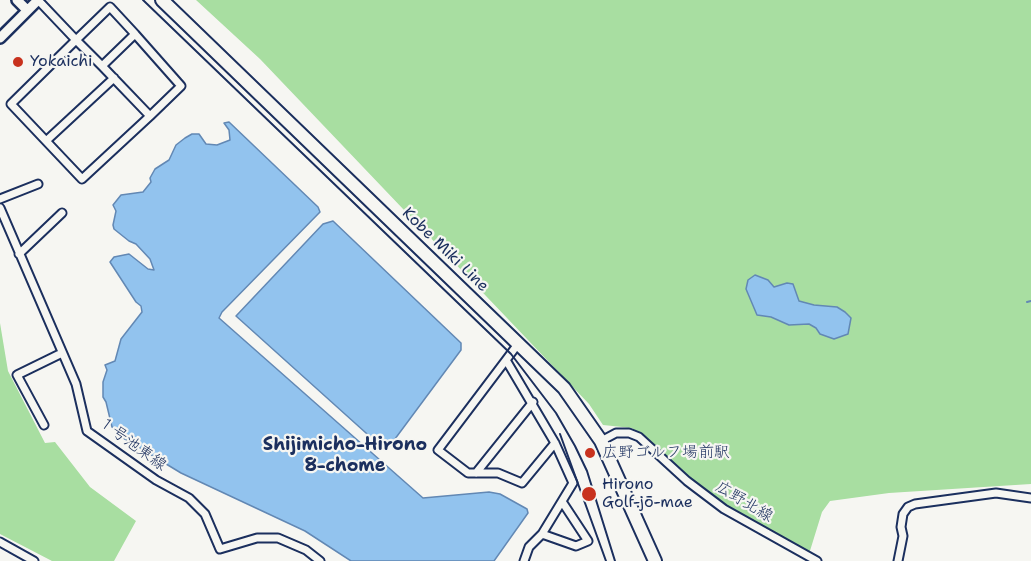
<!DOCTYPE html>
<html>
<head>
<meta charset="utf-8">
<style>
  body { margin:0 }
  canvas { display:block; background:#f6f6f2 }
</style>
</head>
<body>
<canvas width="1031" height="561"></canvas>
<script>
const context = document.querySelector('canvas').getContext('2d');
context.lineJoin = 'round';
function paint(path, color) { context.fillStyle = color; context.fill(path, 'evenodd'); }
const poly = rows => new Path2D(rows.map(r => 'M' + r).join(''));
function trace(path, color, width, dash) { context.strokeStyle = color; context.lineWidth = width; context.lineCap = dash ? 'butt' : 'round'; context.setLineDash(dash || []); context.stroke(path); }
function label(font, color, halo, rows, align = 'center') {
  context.font = font + ' "Shantell Sans","Klee One",sans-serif'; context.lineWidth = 4.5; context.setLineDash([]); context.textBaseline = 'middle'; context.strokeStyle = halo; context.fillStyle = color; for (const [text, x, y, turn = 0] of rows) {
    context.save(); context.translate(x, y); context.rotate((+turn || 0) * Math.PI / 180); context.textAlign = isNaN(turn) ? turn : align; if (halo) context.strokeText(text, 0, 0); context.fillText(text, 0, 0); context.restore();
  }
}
paint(poly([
  [196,0,1031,0,1031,484,889,493,830,501,822,512,809,554,722,505,632,428,603,425,589,404,260,59],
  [0,323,8,371,45,443,55,442,90,487,136,521,114,561,52,561,0,534]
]), '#a8dea1');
const water = poly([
  [229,122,318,207,320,212,222,312,219,318,423,498,489,492,500,494,527,509,528,513,494,561,351,561,305,531,181,473,120,436,118,430,112,427,106,402,103,397,103,382,107,370,105,365,115,361,121,339,142,312,141,306,136,302,110,262,114,257,129,254,148,269,154,270,150,259,136,244,129,241,114,229,113,225,116,211,113,205,121,195,143,192,151,182,150,178,155,169,169,160,176,145,185,138,192,134,199,134,206,144,217,145,230,140,229,130,224,123,229,122],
  [333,221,461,343,461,350,389,447,376,442,236,316,323,224,333,221],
  [755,275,768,280,774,287,787,283,793,284,799,301,814,305,837,307,845,312,851,318,848,334,834,339,820,334,816,328,809,324,789,325,771,317,757,315,746,289,748,280,755,275]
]);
paint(water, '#92c3ee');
trace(water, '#6288b4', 1.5);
trace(poly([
  [1027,302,1031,301]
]), '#6288b4', 2);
const minor = poly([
  [38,0,76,40,102,66,150,116,82,179,11,104,76,40,110,7,135,34,102,66],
  [135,34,181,86,150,116],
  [46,141,114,78],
  [0,199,38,184],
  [0,208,76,384,87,431,156,480,189,498,205,514,220,549,257,538,278,538,306,550,320,561],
  [19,254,62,213],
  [518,344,506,360,555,443,573,483,542,534,529,547,524,561],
  [506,360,438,450,468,473,498,473,522,483,555,443],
  [44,425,17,375,62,353],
  [601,441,616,433,629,433,639,437,687,481,724,509,817,561],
  [476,473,533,402],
  [542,534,576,546,588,541,563,503],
  [0,542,34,561],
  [898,561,903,536,901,527,903,514,908,507,915,504,996,493,1031,498]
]);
const tertiary = poly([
  [17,0,27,10],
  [0,38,38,0]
]);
const primary = poly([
  [162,0,564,388,601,441,655,561]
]);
trace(minor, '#1b2f5e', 11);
trace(tertiary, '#1b2f5e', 14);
trace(primary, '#1b2f5e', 16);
trace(minor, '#f6f6f2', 7);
trace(tertiary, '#f6f6f2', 9);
trace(primary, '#f6f6f2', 12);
trace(poly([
  [143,0,511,354,556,413,575,446,587,471,615,561],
  [560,434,606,561]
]), '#1b2f5e', 2);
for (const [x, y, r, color] of [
  [18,62,6,"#c8321e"],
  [590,453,6,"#c8321e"],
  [589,494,8,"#c8321e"]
]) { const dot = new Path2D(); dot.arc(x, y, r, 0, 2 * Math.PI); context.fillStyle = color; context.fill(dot); trace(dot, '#f6f6f2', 2); }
label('16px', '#1b2f5e', '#f6f6f2', [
  ["Yokaichi",30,62],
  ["広野ゴルフ場前駅",602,453],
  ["Hirono",602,485],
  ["Golf-jō-mae",602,503]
], 'left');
label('16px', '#1b2f5e', '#f6f6f2', [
  ["Kobe Miki Line",445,250,44],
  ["１号池東線",132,444,36],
  ["広野北線",744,502,31]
]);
label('bold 18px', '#1b2f5e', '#f6f6f2', [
  ["Shijimicho-Hirono",345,445],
  ["8-chome",345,466]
]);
</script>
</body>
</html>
